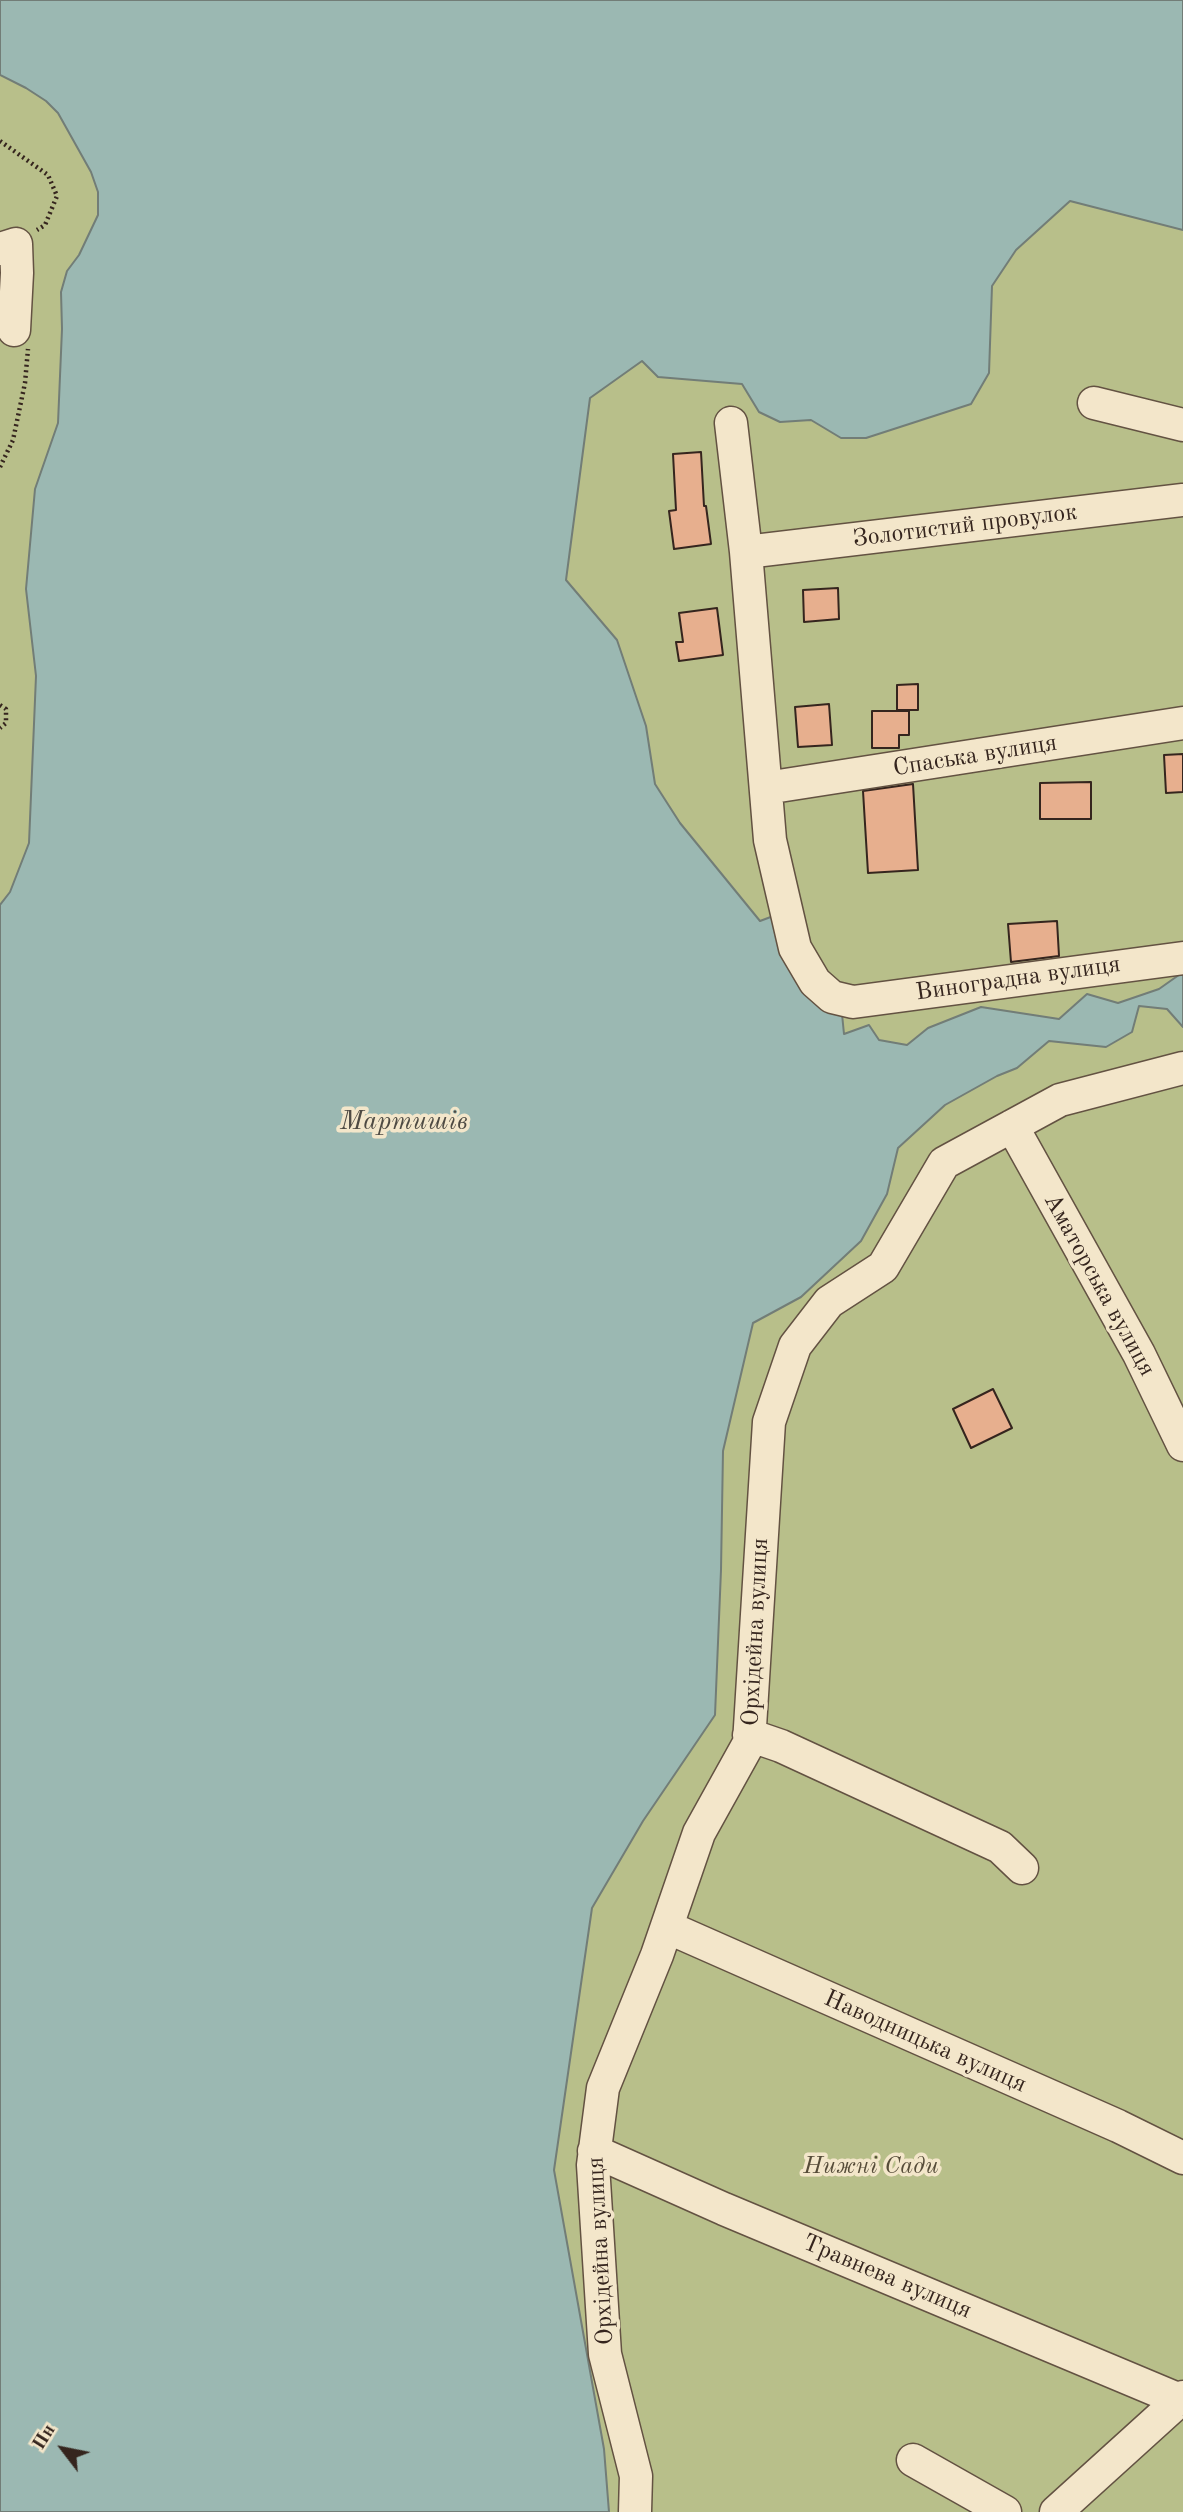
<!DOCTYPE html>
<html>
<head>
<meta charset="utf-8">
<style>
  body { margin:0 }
  #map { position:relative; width:1183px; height:2512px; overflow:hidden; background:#edd8ae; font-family:"Old Standard TT",serif }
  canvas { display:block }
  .north { position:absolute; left:28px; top:2414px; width:70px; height:70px; -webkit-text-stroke:5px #f3e6ca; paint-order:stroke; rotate:302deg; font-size:19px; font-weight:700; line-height:28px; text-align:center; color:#35251e }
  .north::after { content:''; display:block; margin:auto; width:24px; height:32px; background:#35251e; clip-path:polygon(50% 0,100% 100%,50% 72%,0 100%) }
</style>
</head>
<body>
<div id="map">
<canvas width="1183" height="2512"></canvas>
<div class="north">Пн</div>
</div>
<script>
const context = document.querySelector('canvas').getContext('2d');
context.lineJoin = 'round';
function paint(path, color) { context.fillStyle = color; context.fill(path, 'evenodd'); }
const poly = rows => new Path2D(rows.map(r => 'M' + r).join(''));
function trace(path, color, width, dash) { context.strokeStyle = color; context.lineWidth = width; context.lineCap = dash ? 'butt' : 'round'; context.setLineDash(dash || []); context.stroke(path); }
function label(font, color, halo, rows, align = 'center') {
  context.font = font + ' "Old Standard TT",serif'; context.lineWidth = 7; context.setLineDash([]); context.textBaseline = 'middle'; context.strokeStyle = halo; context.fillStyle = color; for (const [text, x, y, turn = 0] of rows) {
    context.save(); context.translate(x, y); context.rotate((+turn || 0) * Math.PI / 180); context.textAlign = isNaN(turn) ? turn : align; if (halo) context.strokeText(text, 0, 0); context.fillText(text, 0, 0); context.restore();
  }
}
paint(poly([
  [0,75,26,88,46,101,58,113,91,172,98,192,98,215,79,255,67,271,61,292,62,329,58,423,35,489,26,589,36,676,29,843,10,892,0,905],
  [1070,201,1183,230,1183,2512,609,2512,604,2449,553,2170,592,1908,643,1821,721,1570,723,1451,753,1323,801,1297,844,1034,842,1014,816,1004,784,937,760,921,680,823,655,783,646,726,617,640,566,580,590,398,642,361,658,377,742,384,759,412,780,422,811,420,841,438,866,438,971,404,989,372,992,286,1016,250]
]), '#b8bf8a');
const water = poly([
  [0,0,1183,0,1183,230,1070,201,1016,250,992,286,989,373,971,404,866,438,841,438,811,420,780,422,759,412,742,384,658,377,642,361,590,398,566,580,617,640,646,726,655,784,680,823,760,921,776,915,816,1004,842,1014,844,1034,869,1025,879,1040,907,1045,928,1028,981,1007,1059,1019,1087,994,1118,1003,1159,989,1183,972,1183,1027,1167,1009,1139,1006,1132,1032,1106,1047,1049,1041,1017,1068,997,1076,945,1105,898,1148,887,1194,861,1241,801,1297,753,1323,723,1451,721,1570,715,1715,643,1821,592,1908,554,2170,604,2449,609,2512,0,2512,0,905,10,892,29,843,36,676,26,589,35,489,58,423,62,329,61,292,67,271,79,255,98,215,98,192,91,172,58,113,46,101,26,88,0,75,0,0]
]);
paint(water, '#9bb8b2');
trace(water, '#727d77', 2);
const building = poly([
  [701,452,704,506,706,506,711,544,674,549,669,511,676,510,673,454,701,452],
  [838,588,839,619,804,622,803,590,838,588],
  [717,608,723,655,679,661,676,642,683,642,679,613,717,608],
  [918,684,918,710,897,710,897,685,918,684],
  [829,704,832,745,798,747,795,707,829,704],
  [872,711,909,711,909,735,899,735,899,748,872,748,872,711],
  [1183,754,1183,792,1166,793,1164,755,1183,754],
  [1091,782,1091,819,1040,819,1040,783,1091,782],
  [913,784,918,870,868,873,863,791,913,784],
  [1057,921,1059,956,1011,962,1008,924,1057,921],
  [993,1389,1012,1428,971,1448,953,1409,993,1389]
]);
paint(building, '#e7af8e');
trace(building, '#35251e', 2);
const minor = poly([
  [0,249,16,244,17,273,14,330],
  [1094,403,1183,425],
  [731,423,746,552,770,840,795,948,815,982,832,997,853,1002,1183,958],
  [746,552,1183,500],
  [766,788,1183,723],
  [1012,1126,1139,1354,1183,1445],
  [749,1735,781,1746,1000,1847,1022,1868],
  [667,1927,1118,2126,1183,2158],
  [594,2151,724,2209,1180,2400],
  [913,2460,1005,2512],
  [635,2512,636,2476,605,2354,593,2165,603,2088,657,1955,699,1833,749,1743,769,1422,795,1346,829,1302,883,1267,944,1163,1060,1100,1183,1068],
  [1056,2512,1183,2397]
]);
trace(minor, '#635242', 35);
trace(poly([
  [0,141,48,175,57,196,45,225,37,230],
  [0,467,13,440,25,383,28,349],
  [0,705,6,709,6,723,0,728]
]), '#35251e', 4.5, [2, 3.5]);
trace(minor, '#f3e6ca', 32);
label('24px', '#35251e', '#f3e6ca', [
  ["Золотистий провулок",965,526,-7],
  ["Спаська вулиця",975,756,-9],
  ["Виноградна вулиця",1018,979,-8],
  ["Аматорська вулиця",1099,1285,61],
  ["Орхідейна вулиця",756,1632,-87],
  ["Наводницька вулиця",925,2042,24],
  ["Орхідейна вулиця",601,2251,-93],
  ["Травнева вулиця",887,2277,23]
]);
label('italic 24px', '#564c39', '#f3e6ca', [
  ["Нижні Сади",871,2167]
]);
label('italic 26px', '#4e4a43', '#f3e6ca', [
  ["Мартишів",404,1122]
]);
</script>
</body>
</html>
